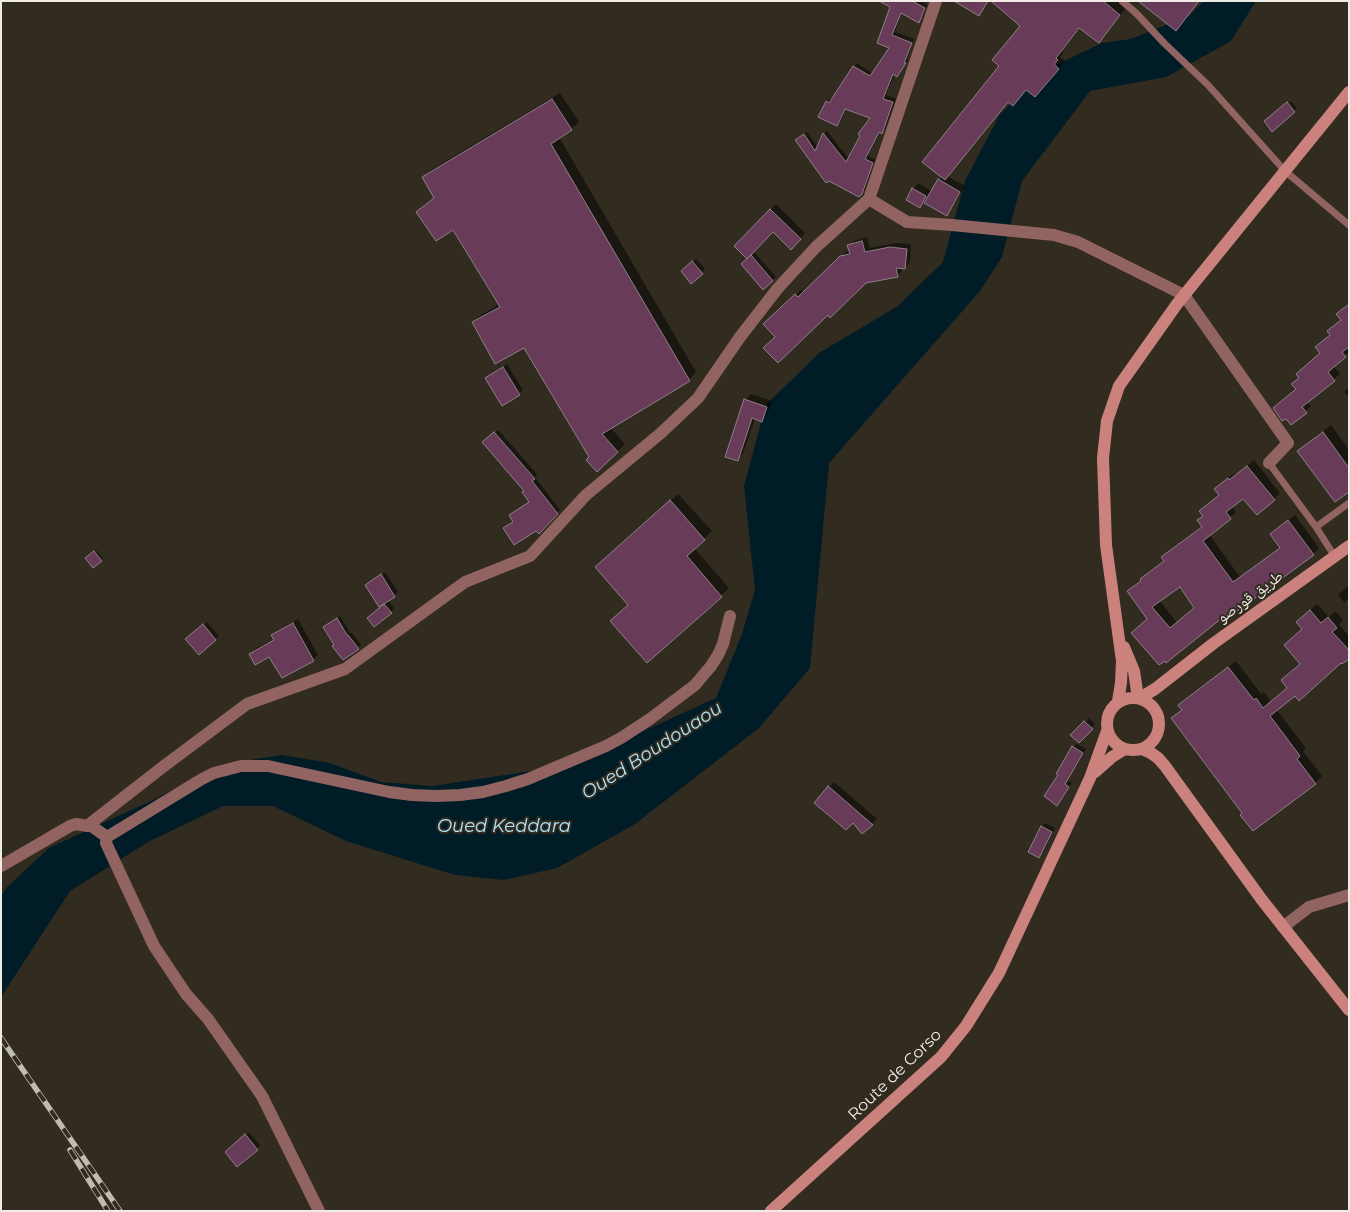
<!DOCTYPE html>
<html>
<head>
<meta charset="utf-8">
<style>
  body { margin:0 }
  #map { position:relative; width:1350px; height:1212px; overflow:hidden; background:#312b20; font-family:Montserrat,sans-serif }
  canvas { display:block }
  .frame { position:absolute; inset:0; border:2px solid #efece5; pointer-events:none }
</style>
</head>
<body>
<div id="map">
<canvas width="1350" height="1212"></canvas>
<div class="frame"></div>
</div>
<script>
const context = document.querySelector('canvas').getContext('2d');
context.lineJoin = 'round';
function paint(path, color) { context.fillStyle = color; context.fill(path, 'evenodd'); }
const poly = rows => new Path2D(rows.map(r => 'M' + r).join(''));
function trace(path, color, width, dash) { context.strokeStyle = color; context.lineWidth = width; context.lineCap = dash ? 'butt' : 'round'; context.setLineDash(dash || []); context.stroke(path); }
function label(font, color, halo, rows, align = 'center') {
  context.font = font + ' Montserrat,"Noto Naskh Arabic",sans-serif'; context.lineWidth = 4; context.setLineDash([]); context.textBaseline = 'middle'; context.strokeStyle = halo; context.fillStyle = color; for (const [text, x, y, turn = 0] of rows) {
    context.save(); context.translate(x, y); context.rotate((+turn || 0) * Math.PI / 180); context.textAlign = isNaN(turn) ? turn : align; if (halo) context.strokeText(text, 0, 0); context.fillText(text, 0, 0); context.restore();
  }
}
paint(poly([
  [1204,1,1256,1,1231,41,1166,77,1090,91,1022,181,1002,257,980,291,829,463,810,668,759,728,635,824,557,868,504,880,455,875,346,841,273,806,223,806,148,842,70,891,1,997,1,896,7,887,49,848,149,802,224,764,282,755,330,763,381,782,432,786,532,771,606,748,716,698,742,634,755,590,744,486,766,405,819,353,898,306,943,262,965,181,999,116,1039,73,1102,43,1131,39,1189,16]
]), '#001c27');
paint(poly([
  [886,1,921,1,927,5,922,18,919,21,902,12,895,32,914,39,907,59,908,60,900,72,895,74,886,95,896,99,885,129,882,132,880,131,867,155,875,160,865,190,859,195,800,137,807,132,818,147,824,134,827,131,849,159,872,117,846,108,840,122,837,125,827,102,830,99,833,100,857,63,873,74,891,48,892,7],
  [993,1,1119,1,1127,7,1105,34,1080,27,1062,51,1064,52,1060,57,1065,61,1042,88,1027,89,1013,104,1008,100,947,176,965,186,952,208,947,214,925,202,920,206,913,189,918,183,932,191,939,180,943,176,1022,26],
  [560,93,579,122,571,129,559,137,696,372,689,380,610,427,625,444,597,470,591,457,525,347,473,322,481,315,500,304,454,228,417,212,425,204,435,197,423,177,431,170],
  [1291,101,1297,108,1272,130,1268,118],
  [776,204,805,233,791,248,773,231,735,246],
  [867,237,870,248,896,243,911,244,910,262,905,267,901,267,902,271,897,276,865,282,828,313,777,337,765,324,801,290,804,293,846,252,850,251,849,246,854,241],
  [755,253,776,277,763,288,746,261],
  [696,259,705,269,692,282,686,268],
  [1349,304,1349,346,1347,347,1349,352,1333,366,1340,374,1307,402,1311,406,1291,424,1297,389,1300,377,1321,353,1331,334,1342,320,1337,314],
  [507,364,523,390,519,394,486,378],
  [1349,387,1349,397,1344,392],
  [751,394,772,401,767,415,762,420,755,418,743,454,737,459,745,400],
  [1331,425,1349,450,1349,490,1298,451,1306,444],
  [498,430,537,474,535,477,560,510,539,532,536,529,504,528,514,521,530,501,526,490,487,439],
  [1254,460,1280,493,1274,499,1244,497,1232,506,1236,512,1209,534,1240,577,1281,547,1271,534,1278,528,1295,515,1319,548,1313,554,1227,612,1167,661,1148,619,1129,591,1142,580,1141,579,1148,572,1165,560,1162,557,1169,551,1203,526,1204,515,1201,511,1220,494,1222,483,1235,473,1236,475],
  [1180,585,1195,608,1177,623,1159,600],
  [678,494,712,531,694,548,729,588,647,662,630,604,604,560],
  [96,550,103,559,93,567,87,558],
  [385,572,398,592,379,605,367,585],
  [1349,585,1349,599,1344,602,1338,595],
  [389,601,394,608,391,612,372,615],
  [1317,604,1329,617,1335,611,1343,620,1339,625,1349,636,1349,657,1295,694,1276,709,1306,748,1303,751,1322,776,1315,783,1244,813,1173,718,1183,709,1180,705,1187,698,1236,661,1261,694,1264,692,1271,702,1288,687,1301,663,1305,615],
  [340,616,350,633,352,633,361,645,358,648,335,645,325,627],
  [298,619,318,655,313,660,250,654,255,649,274,639,273,636,277,631],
  [207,622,219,636,199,653,190,635],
  [1089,718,1095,724,1079,741,1072,735],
  [1077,744,1086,749,1067,780,1072,783,1057,804,1059,775,1073,747],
  [834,782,877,819,862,832,829,787],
  [1045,823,1055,828,1043,852,1039,856,1042,827],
  [249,1132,260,1145,257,1149,230,1148]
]), '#0007');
const building = poly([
  [879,1,912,1,925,8,919,23,901,13,892,35,912,43,904,63,906,63,897,77,893,74,883,99,893,102,882,134,879,132,865,159,873,163,862,194,859,197,829,181,826,183,795,140,804,134,815,151,823,133,846,162,860,136,858,134,870,118,845,109,837,126,818,117,826,101,829,103,853,66,870,76,889,48,877,43,890,7,879,1],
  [954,1,988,1,979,16,954,1],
  [991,1,1103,1,1120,15,1099,43,1079,28,1056,58,1058,60,1054,64,1059,69,1035,97,1026,90,1013,106,1008,102,945,180,922,162,999,66,992,60,1020,26,991,1],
  [1138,1,1199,1,1176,31,1138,1],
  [552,99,572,130,551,144,690,381,602,434,618,452,597,472,586,460,589,457,524,348,495,364,472,322,500,307,453,230,436,241,416,212,434,198,422,177,552,99],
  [1287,102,1295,112,1272,132,1264,121,1287,102],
  [938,179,960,192,947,216,924,203,938,179],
  [912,188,926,196,920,208,906,200,912,188],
  [770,209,801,239,791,250,773,232,747,259,734,246,770,209],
  [862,241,865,252,890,247,907,249,905,269,896,268,898,277,866,283,830,318,828,315,778,363,763,348,775,337,763,324,795,294,798,297,840,256,850,254,847,245,862,241],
  [751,255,773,281,763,290,741,264,751,255],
  [692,261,703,274,691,284,681,271,692,261],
  [1349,304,1349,347,1342,352,1346,357,1328,372,1335,381,1302,407,1307,413,1291,425,1286,419,1282,421,1273,408,1296,389,1291,384,1299,378,1296,374,1320,353,1315,347,1330,335,1327,331,1341,320,1336,314,1349,304],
  [503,367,520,395,502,406,485,378,503,367],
  [744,399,767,407,762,422,752,418,738,461,725,457,744,399],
  [494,432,535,479,532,481,558,514,539,534,536,531,514,545,503,528,513,522,509,515,529,502,522,492,524,491,482,442,494,432],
  [1323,432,1349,468,1349,492,1335,502,1297,451,1323,432],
  [1247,466,1275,500,1257,515,1243,499,1226,512,1231,519,1203,541,1233,582,1280,548,1270,534,1288,520,1314,555,1229,617,1227,614,1166,663,1165,661,1159,665,1131,633,1147,619,1127,591,1141,581,1140,579,1164,561,1161,557,1202,527,1197,520,1203,516,1199,511,1219,495,1214,489,1228,478,1229,480,1247,466],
  [1180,587,1194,608,1170,628,1152,607,1180,587],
  [670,500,705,540,687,556,722,597,647,663,610,621,628,605,595,567,670,500],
  [94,551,102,561,93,568,85,558,94,551],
  [381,574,395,597,379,607,365,585,381,574],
  [384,604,392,613,374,627,367,618,384,604],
  [1310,610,1321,623,1328,617,1337,628,1332,632,1349,650,1349,659,1342,664,1341,663,1299,701,1295,696,1270,716,1300,756,1297,759,1316,784,1253,831,1240,815,1242,813,1171,718,1182,710,1178,705,1228,667,1254,700,1256,698,1263,708,1287,688,1281,680,1300,664,1284,645,1302,629,1296,622,1310,610],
  [337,618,347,635,348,635,359,649,343,660,332,646,334,645,323,627,337,618],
  [293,623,314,661,282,678,269,657,255,665,249,654,274,640,271,635,293,623],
  [203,624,216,640,199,655,185,639,203,624],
  [1084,721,1093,729,1079,743,1070,735,1084,721],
  [1072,746,1083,753,1065,784,1069,787,1057,806,1044,796,1058,775,1056,774,1072,746],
  [828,786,873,825,862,834,853,823,846,830,814,803,828,786],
  [1041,826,1052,832,1039,858,1028,852,1041,826],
  [245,1134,258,1150,237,1167,225,1152,245,1134]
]);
paint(building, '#683c58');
trace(building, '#8e8088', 1);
trace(poly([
  [1122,1,1136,13,1164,43,1208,85,1285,171,1349,225],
  [1269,463,1316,527],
  [1335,557,1316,527,1349,503]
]), '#926461', 7);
trace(poly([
  [869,199,907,222,952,225,1054,235,1078,242,1184,295,1288,443,1269,463],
  [87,826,164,766,247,704,345,669,465,582,530,556,586,495,661,433,698,398,740,337,778,288,816,247,869,199,936,1],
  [107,837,202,779,214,773,241,766,268,766,389,792,412,795,436,796,460,795,483,792,506,786,528,779,606,746,621,738,650,719,695,685,711,666,718,655,723,644,730,616],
  [1,866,70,826,76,824,87,826,90,825,107,837,106,843,154,946,186,994,208,1019,262,1096,319,1211],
  [1283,927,1309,907,1349,895]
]), '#926461', 12);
trace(poly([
  [1124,647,1134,671,1138,698],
  '1107 724a26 26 0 1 1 52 0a26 26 0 1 1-52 0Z',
  [1140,698,1155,689,1214,643,1349,546],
  [1118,701,1121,683,1122,661,1106,545,1103,458,1107,421,1119,386,1177,304,1349,92],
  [1142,749,1151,753,1158,758,1165,766,1262,900,1349,1010],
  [1095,772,1112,757,1125,749],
  [771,1211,941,1057,966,1026,999,973,1090,778,1107,731]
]), '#cb827d', 12);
const rail = poly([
  [1,1038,120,1211],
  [70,1150,108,1211]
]);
trace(rail, '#c0bcb4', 5.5);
trace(rail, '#312b20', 4, [11]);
label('16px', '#efece5', '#312b20', [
  ["طريق قورصو",1250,597,-36],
  ["Route de Corso",895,1075,-44]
]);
label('italic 18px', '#ade3f8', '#312b20', [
  ["Oued Boudouaou",652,751,-33],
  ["Oued Keddara",504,827]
]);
</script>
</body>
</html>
